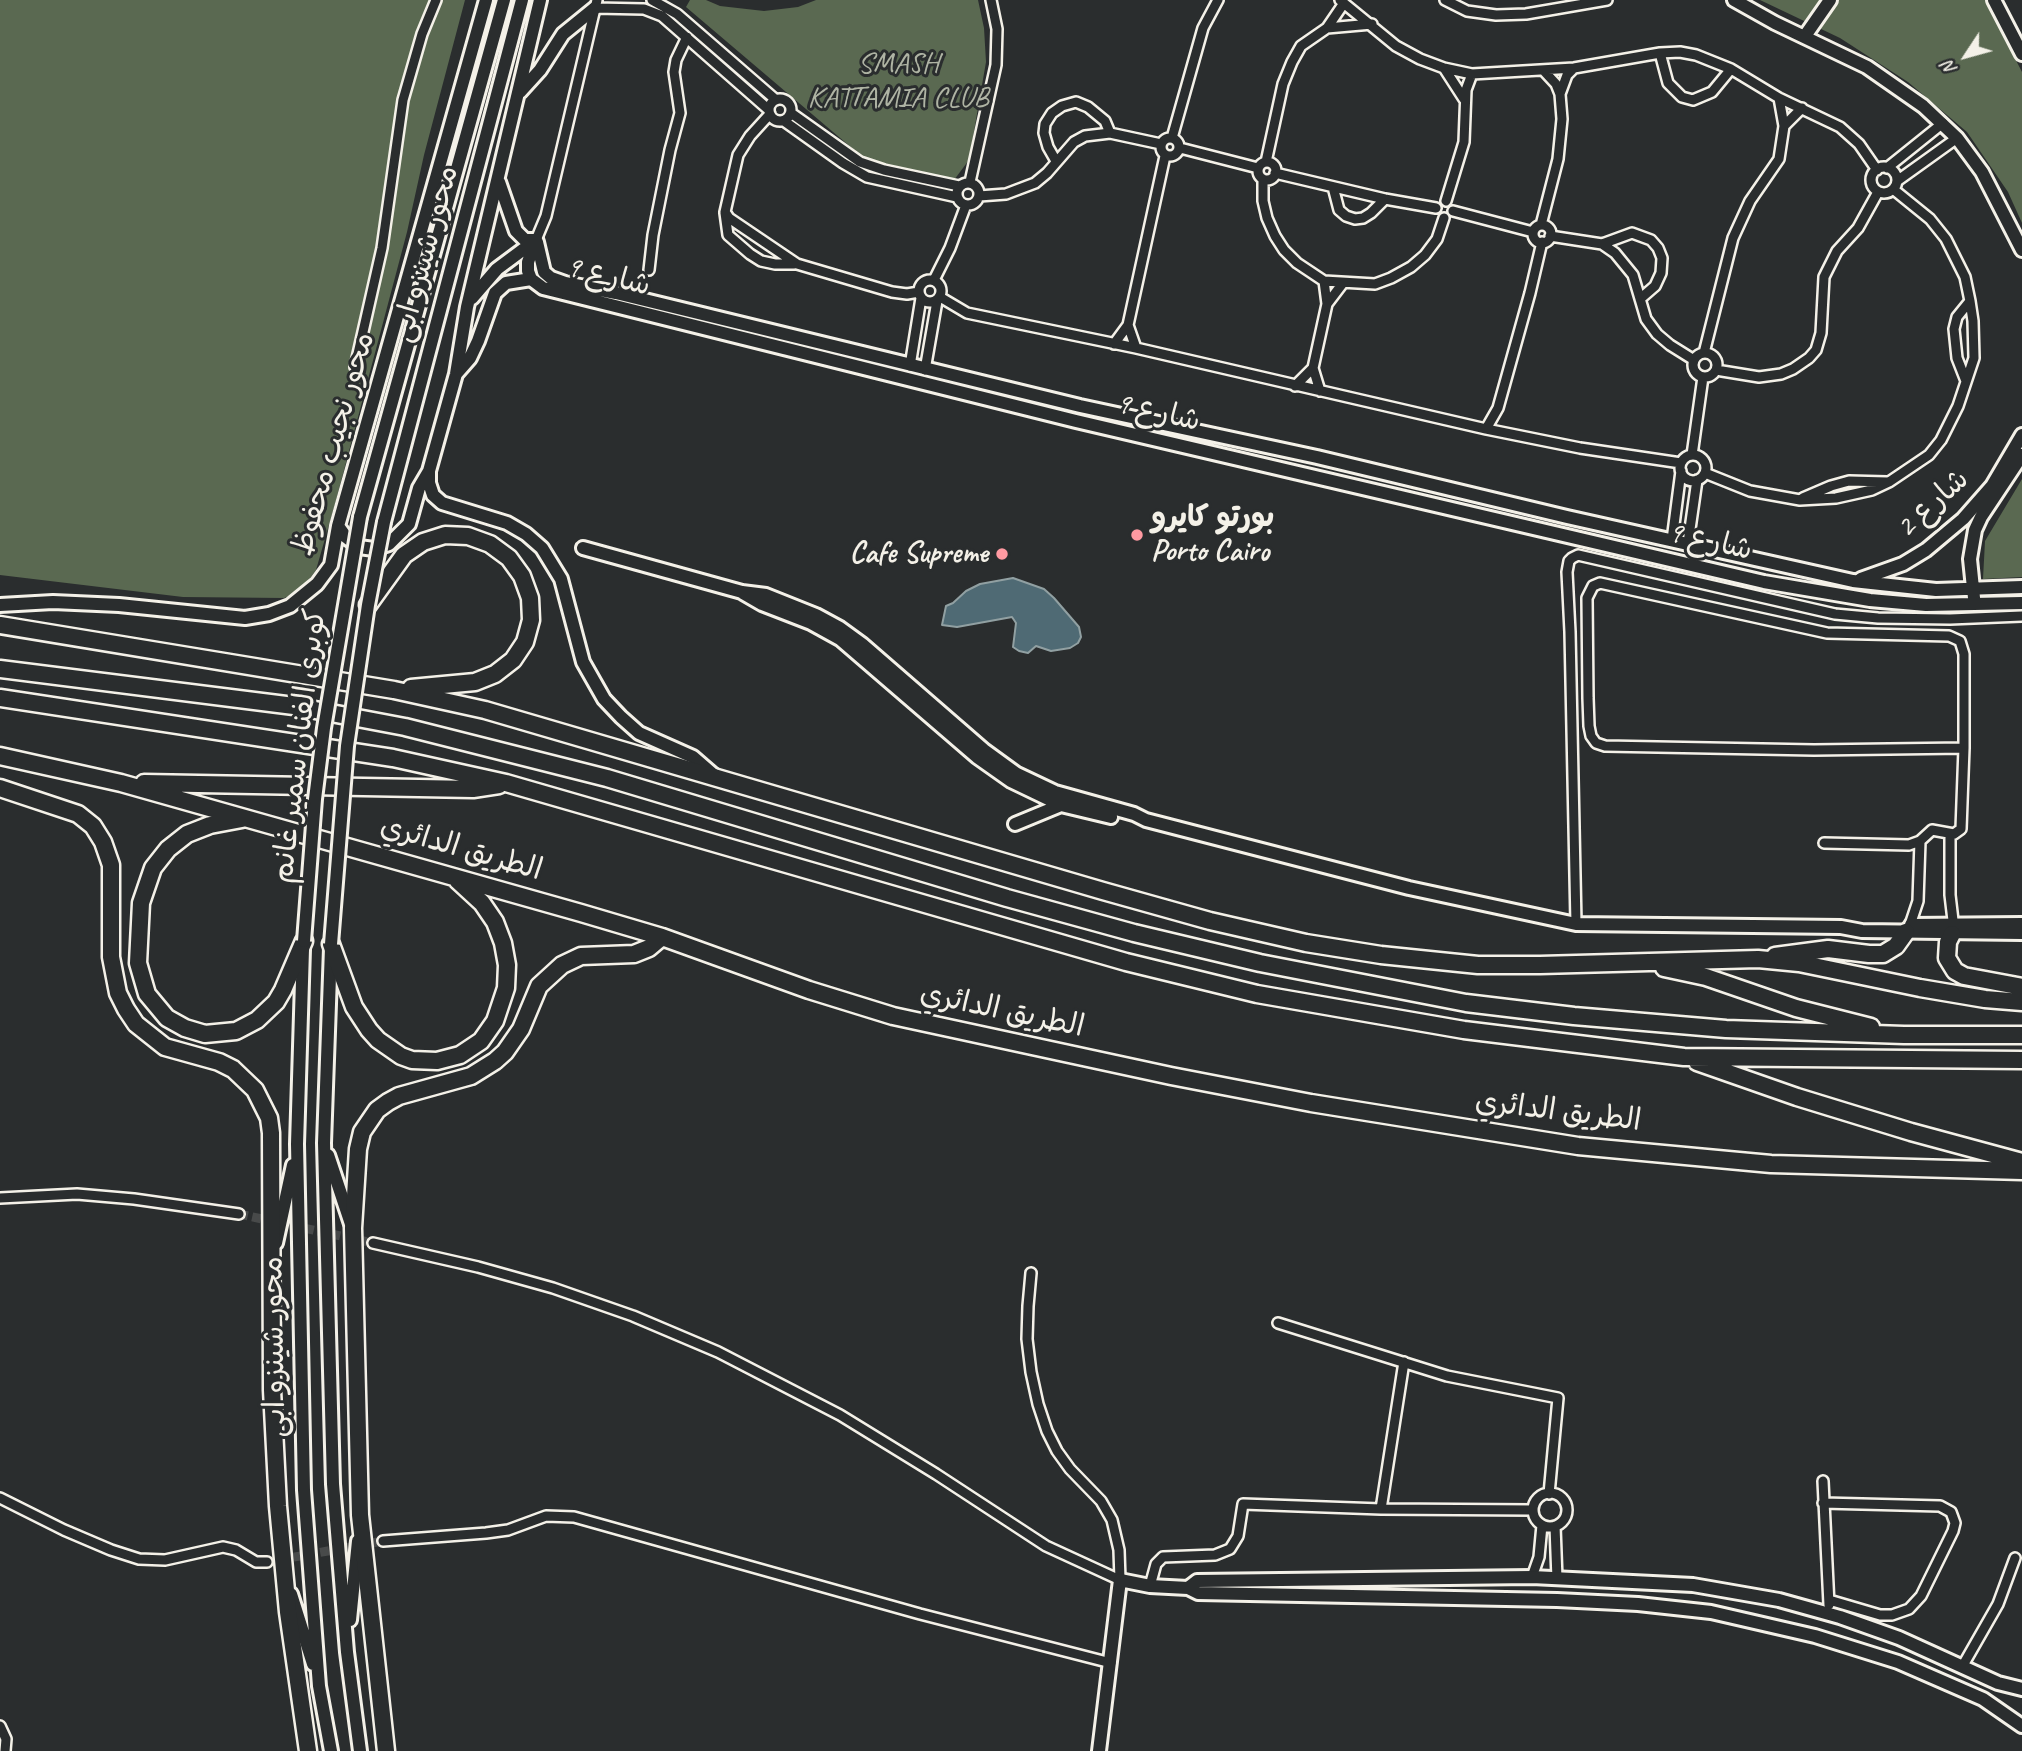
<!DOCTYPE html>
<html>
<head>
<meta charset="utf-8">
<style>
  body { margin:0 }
  #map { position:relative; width:2022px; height:1751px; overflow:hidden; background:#2a2d2e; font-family:Caveat,sans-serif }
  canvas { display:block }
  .north { position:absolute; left:1931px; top:21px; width:70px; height:70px; -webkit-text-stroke:5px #2a2d2e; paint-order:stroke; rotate:234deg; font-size:19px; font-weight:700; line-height:28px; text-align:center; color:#f4f1e8 }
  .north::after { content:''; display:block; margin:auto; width:24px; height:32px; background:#f4f1e8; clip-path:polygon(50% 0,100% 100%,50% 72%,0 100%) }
</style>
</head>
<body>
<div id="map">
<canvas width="2022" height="1751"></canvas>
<div class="north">N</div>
</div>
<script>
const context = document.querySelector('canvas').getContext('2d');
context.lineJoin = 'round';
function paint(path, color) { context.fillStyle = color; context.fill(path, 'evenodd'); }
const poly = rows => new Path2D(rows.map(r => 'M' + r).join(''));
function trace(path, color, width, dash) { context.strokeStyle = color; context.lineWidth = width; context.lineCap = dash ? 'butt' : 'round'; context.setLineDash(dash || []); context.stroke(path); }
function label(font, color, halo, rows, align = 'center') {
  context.font = font + ' Caveat,"Playpen Sans Arabic",sans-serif'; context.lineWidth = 6; context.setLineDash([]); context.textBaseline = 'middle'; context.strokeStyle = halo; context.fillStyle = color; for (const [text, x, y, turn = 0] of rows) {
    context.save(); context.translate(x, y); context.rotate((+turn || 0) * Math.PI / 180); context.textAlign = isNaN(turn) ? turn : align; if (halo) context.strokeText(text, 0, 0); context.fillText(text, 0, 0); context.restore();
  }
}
paint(poly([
  [0,0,465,0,424,155,407,232,335,504,316,570,300,592,284,598,183,597,0,575],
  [690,0,706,0,720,6,764,11,798,7,816,0,978,0,984,28,986,62,969,160,954,180,866,160,686,7],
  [1760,0,1985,0,2022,72,2022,223,2008,192,1967,132,1908,82,1840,38],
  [2022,479,2022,577,1983,579,1985,541]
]), '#5a6951');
const water = poly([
  [1013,578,1044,589,1054,598,1079,627,1081,637,1078,643,1070,648,1051,651,1036,646,1028,653,1019,651,1013,647,1016,623,1012,617,957,627,942,625,946,606,953,603,966,591,980,584,1013,578]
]);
paint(water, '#4f6a74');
trace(water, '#91a0a2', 2);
trace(poly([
  [239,1214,373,1243],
  [267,1562,383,1541]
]), '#484a4a', 9, [9, 4.5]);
const street = poly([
  [652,0,677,14,776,100],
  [1340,0,1396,46,1420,59,1444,68,1472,74,1574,68,1660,53,1680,52,1696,55,1731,69,1779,98,1840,127,1859,144,1877,170],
  [1445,0,1467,11,1496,15,1526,14,1607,0],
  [595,8,644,9,662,16,769,110],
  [1327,28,1372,24],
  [1660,53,1668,83,1682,97,1693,100,1712,92,1731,69],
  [1444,68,1464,99],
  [1543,70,1556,84,1560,94],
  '769 110a11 11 0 1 1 22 0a11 11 0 1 1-22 0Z',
  [791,113,860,162,884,170,959,186],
  [770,114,750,136,738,155,725,212,729,218,797,264,892,292,907,294,919,292],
  [784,121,843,163,867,177,957,197],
  [1784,126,1802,108],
  '1161 147a9 9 0 1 1 18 0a9 9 0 1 1-18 0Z',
  [1172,138,1203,28,1218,0],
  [1180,148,1258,168],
  [1056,161,1048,147,1044,133,1045,124,1052,113,1062,106,1076,102,1088,107,1105,121,1110,133],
  [1266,162,1283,84,1292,62,1301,46,1327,28,1344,3],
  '1258 171a9 9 0 1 1 18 0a9 9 0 1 1-18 0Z',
  '1871 180a13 13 0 1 1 26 0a13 13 0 1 1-26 0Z',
  [1887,168,1943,123],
  [1275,173,1385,199,1436,208],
  [1263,179,1263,201,1267,218,1275,236,1284,250,1297,263,1324,281,1375,284,1391,278,1411,267,1425,255,1437,239,1444,218],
  [1897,181,1957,138],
  [970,182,996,65,997,29,991,0],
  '957 194a11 11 0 1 1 22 0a11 11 0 1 1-22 0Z',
  [1333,187,1339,210,1346,216,1355,219,1363,218,1371,213,1385,199],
  [979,196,1006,194,1035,183,1047,173,1074,142,1085,136,1110,133,1161,144],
  [1446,201,1464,142,1466,90,1472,74],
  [1453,211,1533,232],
  [725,213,728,235,750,254,761,261,775,264,794,264],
  [1541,225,1558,159,1562,119,1560,94,1567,75,1574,68],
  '1533 234a9 9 0 1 1 18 0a9 9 0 1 1-18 0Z',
  [1550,236,1602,244,1615,253,1633,275,1646,319,1657,334,1670,345,1694,360],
  [536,240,546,216,597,0],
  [1602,244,1632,233,1651,240,1658,248,1662,258,1661,273,1655,286,1640,299],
  [649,270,653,235,670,150,680,113,674,72,676,60,687,37],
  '919 291a11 11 0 1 1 22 0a11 11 0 1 1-22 0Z',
  [934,280,950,248,966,205],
  [940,297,967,313,1136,348,1486,429,1580,448,1681,463],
  [1327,304,1343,283],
  [1128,325,1136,348],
  [1114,344,1128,325,1165,156],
  '1693 365a12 12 0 1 1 24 0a12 12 0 1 1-24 0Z',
  [1704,353,1733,238,1750,201,1779,159,1784,126,1779,98],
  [910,366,921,298],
  [355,367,382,248,403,100,422,34,436,0],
  [925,370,937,301],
  [1716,370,1759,377,1781,374,1793,369,1809,358,1816,350,1821,333,1824,277,1837,251,1858,228,1878,192],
  [1966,381,1957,358,1954,329,1957,317,1970,301],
  [1295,386,1313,368],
  [1320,391,1313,368,1327,304,1324,281],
  [1486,429,1498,408,1530,293,1542,242],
  [1692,455,1703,377],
  '1680 468a13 13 0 1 1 26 0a13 13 0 1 1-26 0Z',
  [1705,473,1750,491,1800,500,1836,498,1872,490,1889,482,1929,455,1941,440,1958,406,1974,358,1973,321,1970,301,1965,277,1946,239,1930,219,1893,189],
  [1803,498,1831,486,1849,481,1887,482],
  [1672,540,1681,471],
  [1688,543,1697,480],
  [1950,834,1950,895,1954,929],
  [1824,843,1909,845,1920,841,1932,830,1954,834,1961,829,1964,748,1964,654,1960,641,1949,636,1827,633,1600,583,1593,586,1587,598,1588,698,1589,726,1591,736,1596,743,1605,746,1814,750,1964,748],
  [1576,924,1570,632,1567,572,1569,561,1572,558,1578,555,1835,614,1878,618,1950,619,2022,616],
  [1909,928,1918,901,1920,841],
  [0,1198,77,1194,134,1199,239,1214],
  [373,1243,478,1267,553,1288,633,1316,718,1352,840,1415,936,1474,1046,1546,1120,1580,1119,1550,1112,1520,1101,1501,1070,1469,1057,1451,1047,1431,1038,1404,1031,1372,1027,1339,1028,1306,1031,1273],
  [1278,1323,1447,1376,1558,1398,1549,1494],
  [1823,1481,1829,1605],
  '1533 1510a17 17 0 1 1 34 0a17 17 0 1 1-34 0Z',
  [0,1498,64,1530,111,1550,139,1559,165,1560,223,1547,236,1550,256,1562,267,1562],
  [1823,1503,1940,1506,1951,1512,1955,1523,1953,1531,1921,1596,1909,1609,1892,1615,1880,1615,1829,1600],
  [1381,1509,1404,1362],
  [1555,1526,1557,1579],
  [383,1541,486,1533,508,1530,546,1516,574,1517,920,1614,1111,1663],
  [1532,1577,1539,1557,1542,1525],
  [1150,1586,1156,1564,1163,1557,1215,1555,1230,1549,1238,1536,1243,1504,1381,1509,1533,1510],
  [1962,1667,1998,1604,2015,1558],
  [0,1726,6,1739,5,1751]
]);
const secondary = poly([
  [540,0,467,307,456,374,429,471,429,483,433,495,442,503,507,523,526,534,542,548,561,579,583,662,604,699,621,717,639,733,693,757,716,777],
  [1734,0,1775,23,1867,67,1923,106,1957,138,1982,172,2022,250],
  [1994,0,2022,54],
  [1805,36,1830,0],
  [520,92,540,70,563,34,595,8],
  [499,182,516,231,525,240,536,240],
  [536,240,528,262,528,271,531,279,543,288,1076,421,1764,582,1870,600,1926,605,2022,603],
  [537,242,544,272,551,278,565,283,616,293,1080,406,1317,457,1567,517,1853,581,1936,590,2022,587],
  [472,298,497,269,536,240],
  [456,374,470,358,478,341,495,293,506,283,531,279],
  [360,517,504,0],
  [384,522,522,0],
  [338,526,346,537,359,547,374,549,389,544,409,524,419,488,429,471],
  [583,548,742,592,766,595,816,615,840,628,862,644,984,750,1017,774,1055,792,1134,814,1146,820,1409,888,1576,924,1841,927,1862,931,2022,933],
  [1861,579,1903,564,1926,550,1963,519,1992,486,2022,435],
  [743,593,762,604,811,623,840,639,977,757,1011,781,1061,805,1111,817],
  [1974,598,1970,559,1975,530,1981,517,2022,455],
  [0,605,53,602,119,605,245,618,269,614,290,606,317,584,331,565,338,526,486,0],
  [1015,824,1061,805],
  [1911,925,2022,924],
  [331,948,324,1143,333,1484,347,1652,360,1751],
  [303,949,297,1144,304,1490,319,1686,331,1751],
  [328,1155,351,1224],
  [276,1243,293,1165],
  [1188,1588,1197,1581,1532,1577,1693,1585,1779,1600,1840,1617,1899,1638,1998,1683,2022,1689],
  [291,1594,313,1664],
  [350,1620,358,1541],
  [1099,1751,1120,1580,1150,1586,1188,1588,1198,1593,1557,1600,1638,1604,1711,1612,1815,1636,1898,1662,1983,1699,2022,1726]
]);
const highway = poly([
  [368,605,404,555,423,542,445,535,468,536,490,544,509,558,522,576,530,598,531,620,525,642,513,660,495,674,475,682,411,688],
  [0,625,394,690,485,710,1103,891,1210,921,1306,943,1381,955,1478,965,1540,965,1758,959,1799,963,1920,988,1985,999,2022,1002],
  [0,669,294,706,405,727,607,778,1007,898,1134,933,1260,963,1466,1003,1574,1016,1726,1029,1904,1035,2022,1035],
  [0,698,393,758,506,783,1126,962,1257,994,1464,1030,1684,1057,2022,1060],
  [0,756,121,783,581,913,662,937,809,990,893,1016,1171,1076,1311,1103,1578,1146,1771,1164,2022,1171],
  [144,783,473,789,499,785],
  [0,788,78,814,93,826,103,842,111,865,111,957,118,993,126,1009,136,1024,165,1047,219,1062,233,1069,255,1090,269,1118,271,1133,272,1390,278,1506,288,1612,308,1751],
  [242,819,210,825,187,834,168,849,153,868,141,903,138,963,147,994,167,1018,185,1028,205,1034,236,1031,257,1020,276,1002,283,990,304,941],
  [1952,934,1948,942,1947,958,1955,971,1964,976,2022,987],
  [331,944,354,1007,369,1030,378,1040,401,1056,412,1060,437,1061,460,1055,481,1041,495,1021,506,988,507,965,503,943,495,922,482,903,457,880],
  [1775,956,1828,949,1869,954,1883,954,1896,946,1906,932],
  [1664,968,1706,977,1796,1008,1871,1027],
  [1697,1062,1797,1097,1911,1132,2022,1162],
  [386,1751,360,1515,353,1228,358,1149,362,1132,377,1110,388,1102,399,1096,471,1076,495,1061,505,1052,521,1029,539,986,562,965,581,956,634,954,649,948,662,937]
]);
trace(street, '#f4f1e8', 14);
trace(secondary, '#f4f1e8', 18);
trace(highway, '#f4f1e8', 21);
trace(street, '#2a2d2e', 9);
trace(secondary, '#2a2d2e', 12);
trace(highway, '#2a2d2e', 16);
const secondaryBridge = poly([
  [304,941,315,799,324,728,360,517],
  [331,944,347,746,368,605,384,522]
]);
trace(secondaryBridge, '#f4f1e8', 18, []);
trace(secondaryBridge, '#2a2d2e', 12);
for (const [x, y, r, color] of [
  [1137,535,7,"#ff9aa2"],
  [1002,554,7,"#ff9aa2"]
]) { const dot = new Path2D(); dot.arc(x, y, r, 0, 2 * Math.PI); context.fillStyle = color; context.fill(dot); trace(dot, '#2a2d2e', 2.5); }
label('30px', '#afb4a4', '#2a2d2e', [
  ["SMASH",898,64],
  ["KATTAMIA CLUB",898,98]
]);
label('30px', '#f4f1e8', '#2a2d2e', [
  ["محور شينزو ابى",426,254,-75],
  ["شارع 9",608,277,14],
  ["شارع 9",1158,413,13],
  ["محور نجيب محفوظ",334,444,-74],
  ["شارع 2",1933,504,-42],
  ["شارع 9",1710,542,13],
  ["كوبرى الفنان سمير غانم",300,746,-83],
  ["الطريق الدائري",461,849,16],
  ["الطريق الدائري",1002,1011,12],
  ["الطريق الدائري",1558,1112,7],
  ["محور شينزو ابى",275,1347,-91]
]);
label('bold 30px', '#f4f1e8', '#2a2d2e', [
  ["بورتو كايرو",1151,518],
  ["Porto Cairo",1151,552],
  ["Cafe Supreme",988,554,"right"]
], 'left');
</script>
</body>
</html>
